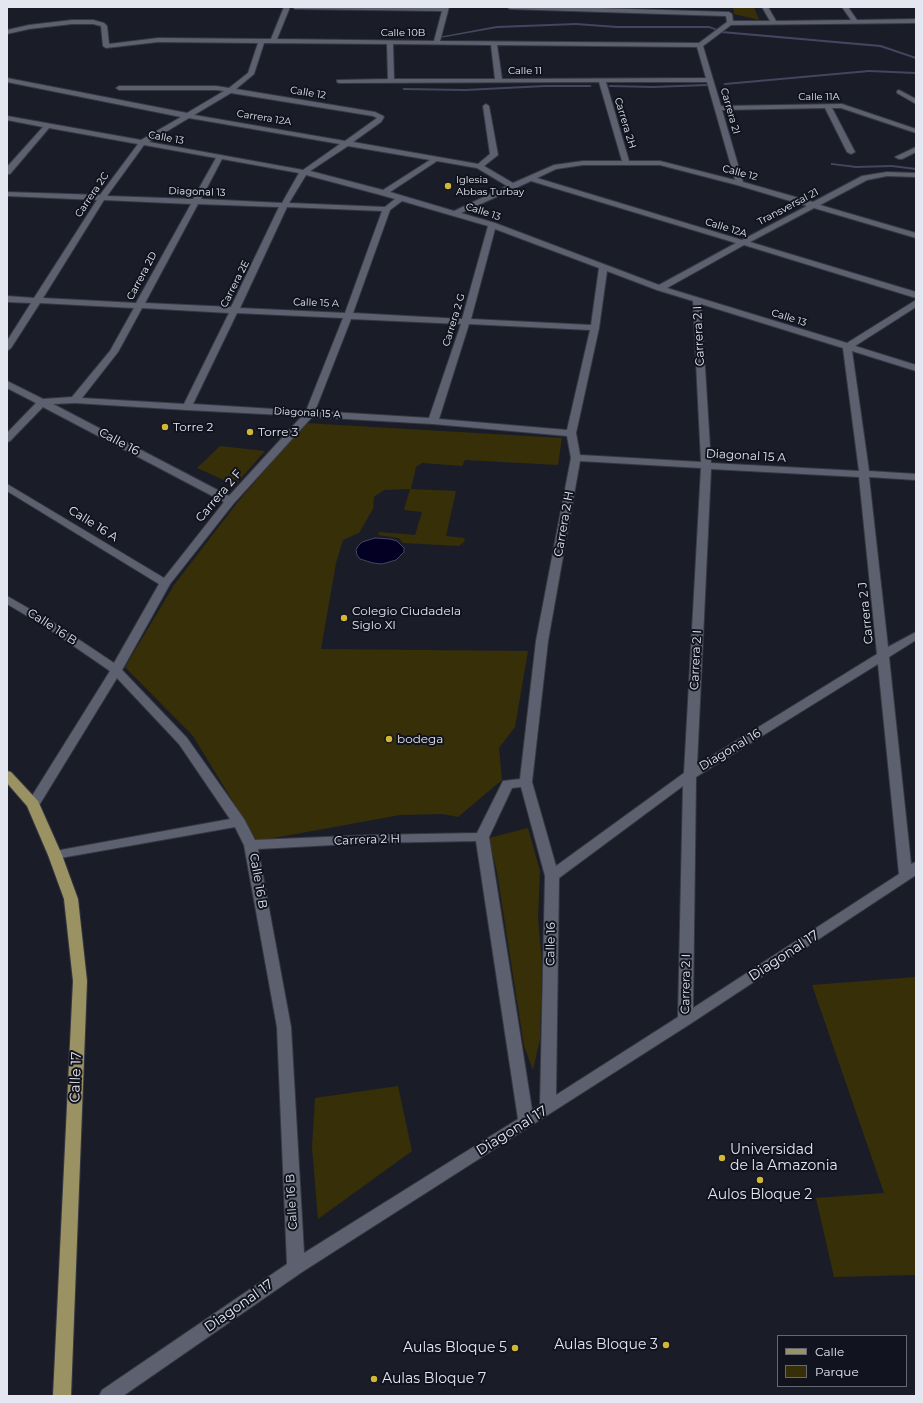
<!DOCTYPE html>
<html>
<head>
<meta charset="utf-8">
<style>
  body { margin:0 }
  #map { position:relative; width:923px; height:1403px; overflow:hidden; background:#1a1d28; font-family:Montserrat,sans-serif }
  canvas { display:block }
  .frame { position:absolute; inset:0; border:8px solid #e4e7ef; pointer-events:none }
  .legend { position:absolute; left:777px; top:1335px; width:130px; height:52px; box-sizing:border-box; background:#11131e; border:1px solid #656872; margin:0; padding:5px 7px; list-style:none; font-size:12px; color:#e4e7ef }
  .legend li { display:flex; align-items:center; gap:8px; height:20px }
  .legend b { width:20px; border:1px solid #656872 }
</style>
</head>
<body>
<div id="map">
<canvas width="923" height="1403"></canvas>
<div class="frame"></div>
<ul class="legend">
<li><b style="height:5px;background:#9b9263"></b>Calle</li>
<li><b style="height:11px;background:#372f08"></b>Parque</li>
</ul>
</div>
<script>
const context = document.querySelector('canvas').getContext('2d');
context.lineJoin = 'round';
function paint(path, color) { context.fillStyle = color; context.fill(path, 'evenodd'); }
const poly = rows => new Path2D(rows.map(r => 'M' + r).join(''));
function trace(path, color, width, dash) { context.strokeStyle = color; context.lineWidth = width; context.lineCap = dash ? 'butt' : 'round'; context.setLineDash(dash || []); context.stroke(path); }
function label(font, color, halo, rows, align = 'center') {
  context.font = font + ' Montserrat,sans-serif'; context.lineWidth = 4; context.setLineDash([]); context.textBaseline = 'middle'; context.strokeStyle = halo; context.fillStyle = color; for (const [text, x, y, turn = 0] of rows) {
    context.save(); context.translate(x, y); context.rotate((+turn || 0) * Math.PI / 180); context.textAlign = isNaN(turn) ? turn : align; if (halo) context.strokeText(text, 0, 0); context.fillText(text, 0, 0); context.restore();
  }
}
paint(poly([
  [733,7,754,7,759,20,734,14],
  [305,423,562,438,558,465,465,460,462,466,422,463,416,467,411,489,456,491,446,536,465,538,464,542,459,546,403,543,399,538,378,535,379,532,415,535,422,512,404,510,410,489,384,490,374,497,373,509,359,533,343,540,336,563,321,649,528,651,515,727,499,748,502,780,458,817,443,814,400,815,257,841,193,736,125,667,174,585,237,503],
  [220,446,265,451,235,485,197,468],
  [528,828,540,871,538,918,542,962,540,1039,533,1070,524,1046,497,872,489,838],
  [916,977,916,1275,834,1277,816,1198,884,1193,812,985],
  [398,1086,412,1151,318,1219,312,1147,315,1098]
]), '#372f08');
const water = poly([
  [375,538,390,539,397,541,404,548,404,552,396,560,382,564,373,563,360,559,357,555,356,550,358,546,362,542,375,538]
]);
paint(water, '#030023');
trace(water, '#464560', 1);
paint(poly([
  [576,23,617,26,709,26,720,30,718,31,709,28,617,28,576,25,497,28,440,38,438,37,497,26,576,23],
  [722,31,881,45,916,57,916,59,880,47,721,33,722,31],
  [869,70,916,72,916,74,869,72,725,85,723,84,725,83,869,70],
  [706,84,708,84,708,86,653,88,610,87,608,86,610,85,653,86,706,84],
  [545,85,590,85,592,86,590,87,545,87,465,91,404,90,402,89,404,88,465,89,545,85],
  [831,163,856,166,892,165,916,168,916,170,892,167,856,168,833,165,831,165,831,163]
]), '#464560');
const minor = poly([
  [284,7,290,7,277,39,434,41,442,11,295,9,292,7,449,7,440,41,699,43,727,22,726,16,510,9,507,7,566,7,729,12,732,14,733,21,770,21,762,7,768,7,776,21,851,20,842,7,848,7,857,20,916,19,916,23,731,25,703,46,721,106,842,104,916,129,916,133,841,108,832,108,855,152,851,154,847,152,825,108,722,110,743,182,813,202,862,176,887,172,916,173,916,177,887,176,867,180,820,205,916,233,916,238,814,208,750,242,916,292,916,298,744,245,667,288,847,343,916,300,916,307,855,346,916,365,916,371,852,351,869,471,916,474,916,480,869,477,888,647,916,632,916,640,889,657,911,864,916,862,916,875,690,1024,302,1272,123,1396,99,1396,102,1390,287,1264,277,1027,244,845,235,827,55,859,50,858,48,855,50,852,55,851,230,819,179,744,117,678,38,807,33,808,28,807,27,804,110,671,46,627,7,604,7,596,54,623,114,663,159,584,7,491,7,484,164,578,224,502,43,407,10,441,7,442,7,433,36,403,7,388,7,381,43,399,72,397,110,351,134,308,40,303,11,348,7,351,7,341,31,303,7,302,7,296,34,298,97,200,7,196,7,192,100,195,138,144,49,128,10,174,7,174,7,167,43,127,7,120,7,116,141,140,181,117,7,82,7,78,187,113,224,91,216,90,119,90,116,88,119,86,216,86,229,88,248,73,258,43,158,42,106,48,103,46,101,26,93,24,72,24,29,29,7,34,7,30,29,25,72,20,93,20,104,23,107,26,109,44,158,38,271,39,284,7],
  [264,43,387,44,388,79,337,80,337,82,339,83,599,82,622,161,583,161,554,165,513,183,484,166,498,155,489,106,486,104,483,106,490,154,478,164,353,142,381,122,384,117,383,116,375,112,236,89,254,74,264,43],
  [393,44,491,45,495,79,394,79,393,44],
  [497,45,697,47,706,78,502,79,497,45],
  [606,82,707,82,735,180,660,161,629,161,606,82],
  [231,93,373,116,377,118,345,141,194,115,231,93],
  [189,118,340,144,303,170,149,142,189,118],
  [144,145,216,158,193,199,107,196,144,145],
  [348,146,430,160,383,190,310,171,348,146],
  [222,159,299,173,282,203,201,199,222,159],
  [437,161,477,168,507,186,454,211,390,192,437,161],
  [583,165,660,165,737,185,807,206,742,240,537,178,556,169,583,165],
  [306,175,381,195,395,199,385,207,289,203,306,175],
  [531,181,736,243,659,285,495,223,461,213,531,181],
  [104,200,191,204,136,303,43,298,104,200],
  [402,201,488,226,462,319,353,313,390,210,402,201],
  [198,204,279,207,231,307,145,303,198,204],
  [287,207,382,211,345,313,240,308,287,207],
  [495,229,599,268,591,325,471,319,495,229],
  [607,271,657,290,693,301,701,462,580,455,576,433,599,328,607,271],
  [701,304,843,348,859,471,711,463,701,304],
  [142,308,229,313,184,404,82,398,118,352,142,308],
  [237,313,343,318,306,411,193,404,237,313],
  [351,319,461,324,429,418,315,411,351,319],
  [469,324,590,330,567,430,439,419,469,324],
  [75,403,187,410,302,416,229,496,53,404,75,403],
  [312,417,433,424,567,436,571,458,536,641,520,779,503,781,477,833,371,835,255,840,244,819,187,738,122,670,170,584,234,503,312,417],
  [580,461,701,468,684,773,556,866,532,782,548,641,580,461],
  [711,469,859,477,877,654,697,765,711,469],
  [878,664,899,874,693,1008,696,777,878,664],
  [683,786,678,1017,556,1095,559,878,683,786],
  [521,787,545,876,540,1105,532,1110,489,837,512,788,521,787],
  [476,841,518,1119,304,1253,291,1027,258,849,371,843,476,841],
  [899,90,916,99,916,104,897,93,897,91,899,90],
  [916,147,916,152,902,159,899,159,895,157,916,147]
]);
const major = poly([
  [7,771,11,772,38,801,62,855,78,899,87,981,71,1396,53,1396,73,981,64,899,48,855,27,806,7,783,7,771]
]);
trace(minor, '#363842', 2);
trace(major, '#363842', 2);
paint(minor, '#5d616f');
paint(major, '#9b9263');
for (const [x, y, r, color] of [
  [448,186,4,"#d2b736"],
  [165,427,4,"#d2b736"],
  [250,432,4,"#d2b736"],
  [344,618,4,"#d2b736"],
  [389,739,4,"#d2b736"],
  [722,1158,4,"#d2b736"],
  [760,1180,4,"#d2b736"],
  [666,1345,4,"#d2b736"],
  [515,1348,4,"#d2b736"],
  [374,1379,4,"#d2b736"]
]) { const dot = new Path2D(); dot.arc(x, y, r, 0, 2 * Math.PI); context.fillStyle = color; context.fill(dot); trace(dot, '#11131e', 1.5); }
label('10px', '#e4e7ef', '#11131e', [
  ["Calle 10B",403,33],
  ["Calle 11",525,71],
  ["Calle 12",308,93,9],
  ["Calle 11A",819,97],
  ["Carrera 2I",730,111,74],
  ["Carrera 12A",264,118,9],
  ["Carrera 2H",625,123,73],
  ["Calle 13",166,138,10],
  ["Calle 12",740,173,15],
  ["Diagonal 13",197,192,2],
  ["Carrera 2C",92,195,-56],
  ["Transversal 21",788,207,-28],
  ["Calle 13",483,212,18],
  ["Calle 12A",726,228,17],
  ["Carrera 2D",142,276,-62],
  ["Carrera 2E",235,284,-63],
  ["Calle 15 A",316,303,2],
  ["Calle 13",789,318,17],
  ["Carrera 2 G",454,320,-73],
  ["Diagonal 15 A",307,413,3]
]);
label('10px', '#e4e7ef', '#11131e', [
  ["Iglesia",456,180],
  ["Abbas Turbay",456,192]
], 'left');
label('12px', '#e4e7ef', '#11131e', [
  ["Carrera 2 I",699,336,-93],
  ["Calle 16",119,442,28],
  ["Diagonal 15 A",746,456,3],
  ["Carrera 2 F",219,496,-50],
  ["Calle 16 A",93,524,32],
  ["Carrera 2 H",564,524,-80],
  ["Carrera 2 J",866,613,-96],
  ["Calle 16 B",52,627,33],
  ["Carrera 2 I",696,660,-87],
  ["Diagonal 16",730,750,-31],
  ["Carrera 2 H",367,840,-2],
  ["Calle 16 B",258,881,80],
  ["Calle 16",551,944,-89],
  ["Carrera 2 I",686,984,-89],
  ["Calle 16 B",292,1202,-93]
]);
label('12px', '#e4e7ef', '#11131e', [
  ["Torre 2",173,427],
  ["Torre 3",258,432],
  ["Colegio Ciudadela",352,611],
  ["Siglo XI",352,625],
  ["bodega",397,739]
], 'left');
label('14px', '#e4e7ef', '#11131e', [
  ["Diagonal 17",784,956,-33],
  ["Calle 17",76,1077,-88],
  ["Diagonal 17",512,1131,-32],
  ["Diagonal 17",239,1306,-35]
]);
label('14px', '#e4e7ef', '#11131e', [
  ["Universidad",730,1150],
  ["de la Amazonia",730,1166],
  ["Aulos Bloque 2",760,1195,"center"],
  ["Aulas Bloque 3",658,1345,"right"],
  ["Aulas Bloque 5",507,1348,"right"],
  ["Aulas Bloque 7",382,1379]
], 'left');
</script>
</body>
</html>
